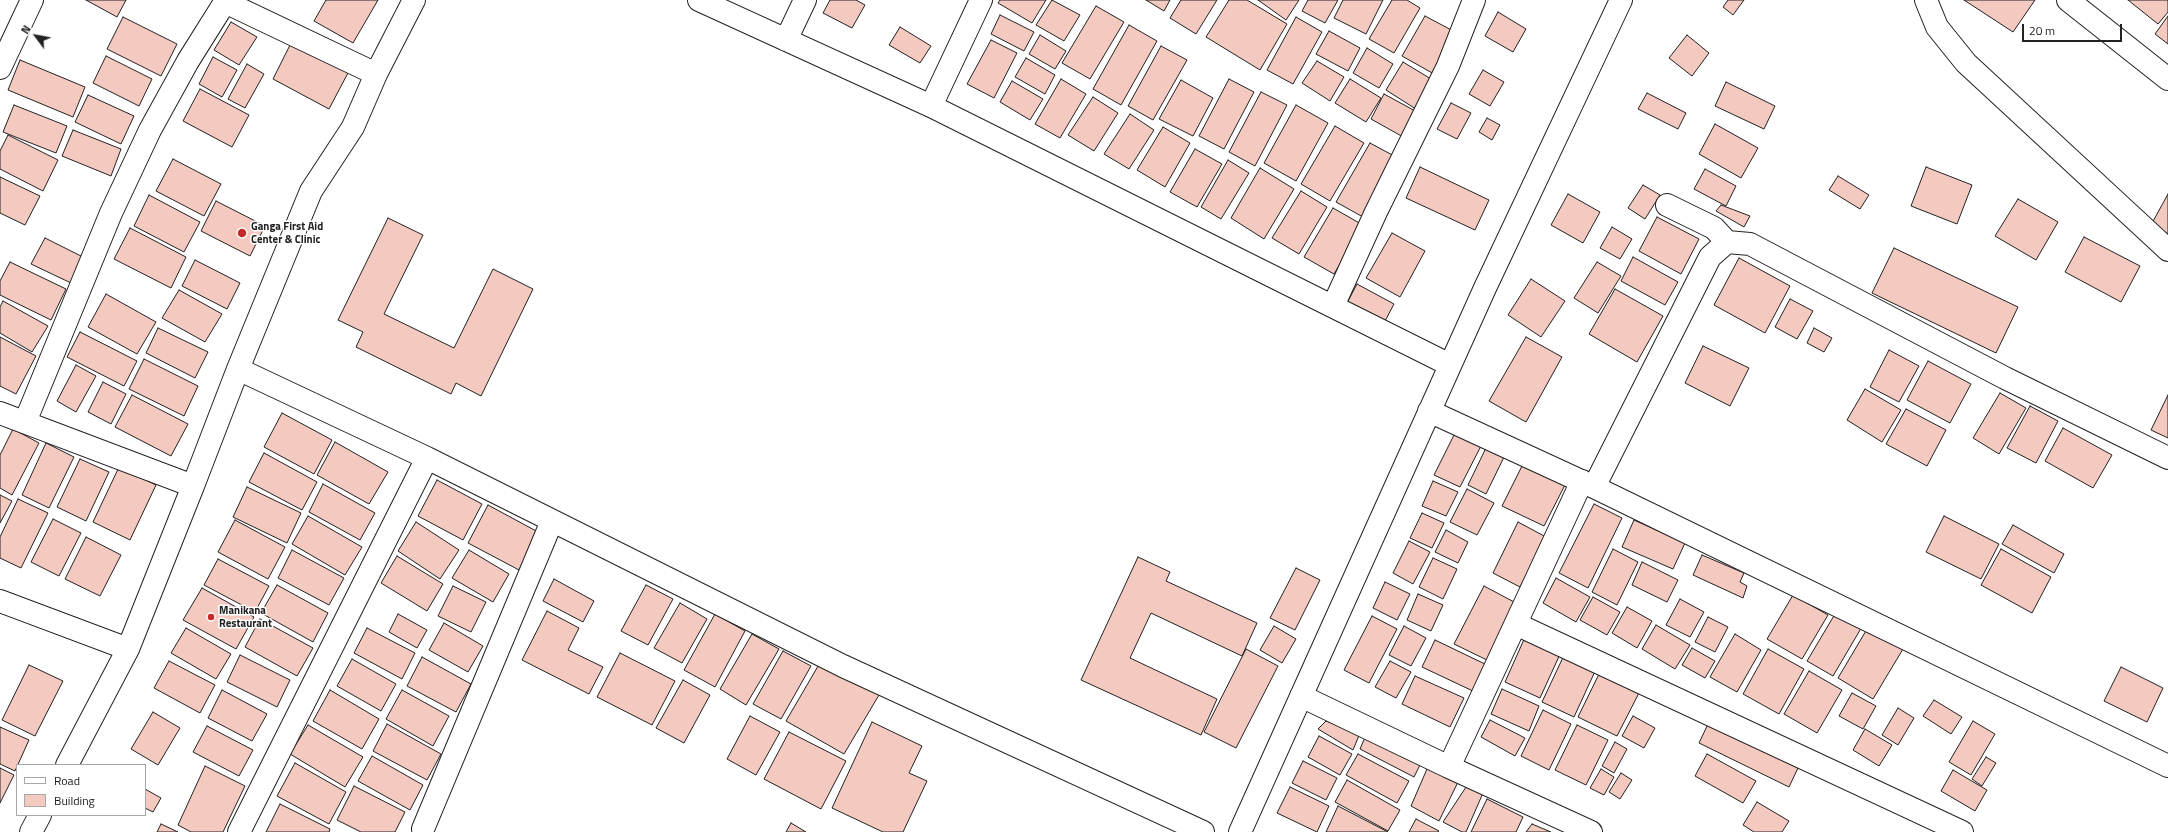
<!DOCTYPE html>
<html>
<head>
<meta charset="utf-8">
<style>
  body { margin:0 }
  #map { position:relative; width:2168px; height:832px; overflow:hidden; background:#fff; font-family:"Titillium Web",sans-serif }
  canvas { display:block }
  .legend { position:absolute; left:16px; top:764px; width:130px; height:52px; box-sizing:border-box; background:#fff; border:1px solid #a7a7a7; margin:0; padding:5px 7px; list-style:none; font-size:12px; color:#222 }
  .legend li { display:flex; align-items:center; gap:8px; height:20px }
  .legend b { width:20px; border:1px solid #a7a7a7 }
  .north { position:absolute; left:16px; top:16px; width:40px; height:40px; -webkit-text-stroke:3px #fff; paint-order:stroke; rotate:302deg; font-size:11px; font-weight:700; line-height:16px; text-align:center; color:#222 }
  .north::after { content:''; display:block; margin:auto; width:14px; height:18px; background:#222; clip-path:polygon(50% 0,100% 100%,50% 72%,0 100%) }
  .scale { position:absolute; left:2022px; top:24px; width:100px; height:18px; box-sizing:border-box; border:2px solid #222; border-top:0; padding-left:5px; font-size:12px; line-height:14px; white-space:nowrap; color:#222; -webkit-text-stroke:3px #fff; paint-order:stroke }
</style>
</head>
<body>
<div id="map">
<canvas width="2168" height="832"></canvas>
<ul class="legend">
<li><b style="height:5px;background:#fff"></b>Road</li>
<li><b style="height:11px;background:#f3c9c0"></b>Building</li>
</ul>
<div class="north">N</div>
<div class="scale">20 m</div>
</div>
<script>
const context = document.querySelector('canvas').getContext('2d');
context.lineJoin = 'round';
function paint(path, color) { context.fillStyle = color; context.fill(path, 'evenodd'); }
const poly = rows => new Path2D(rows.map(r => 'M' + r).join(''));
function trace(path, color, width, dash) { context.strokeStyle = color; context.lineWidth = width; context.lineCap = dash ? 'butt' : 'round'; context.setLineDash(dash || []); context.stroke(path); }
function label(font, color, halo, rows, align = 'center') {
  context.font = font + ' "Titillium Web",sans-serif'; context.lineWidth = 3; context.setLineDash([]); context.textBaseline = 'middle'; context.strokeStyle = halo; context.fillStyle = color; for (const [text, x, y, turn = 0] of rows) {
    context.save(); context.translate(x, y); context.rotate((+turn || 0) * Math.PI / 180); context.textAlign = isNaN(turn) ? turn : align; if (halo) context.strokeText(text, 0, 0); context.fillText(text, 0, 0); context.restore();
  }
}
const building = poly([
  [86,0,126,0,117,17,86,0],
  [326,0,378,0,353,43,314,21,326,0],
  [830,0,856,0,865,5,852,28,823,13,830,0],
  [1000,0,1046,0,1032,23,998,3,1000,0],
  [1052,0,1080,15,1064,41,1036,25,1052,0],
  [1146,0,1170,0,1164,11,1146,0],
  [1181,0,1217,0,1196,34,1170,18,1181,0],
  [1229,0,1247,0,1287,24,1260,70,1206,37,1229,0],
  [1258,0,1299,0,1286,20,1258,0],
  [1308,0,1338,0,1325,23,1302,11,1308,0],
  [1343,0,1383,0,1366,34,1334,18,1343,0],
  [1392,0,1407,0,1420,8,1394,53,1369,39,1392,0],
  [1728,0,1744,0,1733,15,1723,7,1728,0],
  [1964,0,2035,0,2013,32,1964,0],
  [2128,0,2168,0,2168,12,2158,24,2128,0],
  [1096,6,1124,22,1090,79,1062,63,1096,6],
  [1498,12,1526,29,1513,52,1485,36,1498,12],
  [1000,15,1034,32,1024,51,991,34,1000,15],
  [1425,16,1457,33,1434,74,1402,56,1425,16],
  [2168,16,2168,44,2155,34,2168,16],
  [123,17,177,44,161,76,107,49,123,17],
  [1296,17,1322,32,1293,84,1267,70,1296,17],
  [231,22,257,37,239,65,214,50,231,22],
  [1129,25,1157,41,1121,105,1093,89,1129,25],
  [900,27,931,46,920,63,889,45,900,27],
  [1329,31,1360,48,1348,71,1316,54,1329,31],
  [1040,35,1066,51,1055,69,1029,54,1040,35],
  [1687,35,1709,53,1692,76,1669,58,1687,35],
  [991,40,1017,53,994,98,967,84,991,40],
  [292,41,349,71,329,109,273,79,292,41],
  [1161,46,1187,60,1153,120,1128,106,1161,46],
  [1367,48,1393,64,1379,88,1353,73,1367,48],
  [106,56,152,79,139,106,93,83,106,56],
  [213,57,237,70,222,97,199,84,213,57],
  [1026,58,1055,75,1045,94,1015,77,1026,58],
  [20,60,85,87,73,117,8,90,20,60],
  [1317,61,1344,77,1330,101,1302,83,1317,61],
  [1403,62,1436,82,1419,111,1386,90,1403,62],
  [247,64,264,74,245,108,228,99,247,64],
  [1483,70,1504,82,1490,106,1469,94,1483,70],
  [1061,79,1086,94,1060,138,1035,124,1061,79],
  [1229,79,1254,92,1224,149,1199,136,1229,79],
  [1350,79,1381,98,1366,122,1335,103,1350,79],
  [1181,80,1213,98,1193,136,1159,119,1181,80],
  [1012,81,1043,99,1030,120,1000,102,1012,81],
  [1726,82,1775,106,1764,129,1715,106,1726,82],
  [200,89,249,115,232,147,183,121,200,89],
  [1261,92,1287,105,1255,166,1229,152,1261,92],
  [1647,93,1686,113,1678,129,1638,109,1647,93],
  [1384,94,1419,113,1405,138,1371,119,1384,94],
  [88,95,134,116,121,144,75,122,88,95],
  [1093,97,1118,113,1094,151,1068,135,1093,97],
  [1451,103,1471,113,1457,139,1437,129,1451,103],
  [14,105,67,126,56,153,3,132,14,105],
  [1296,105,1328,123,1296,181,1264,163,1296,105],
  [1130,114,1154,130,1129,169,1104,154,1130,114],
  [1487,118,1500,125,1492,140,1479,132,1487,118],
  [1715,124,1758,148,1741,178,1699,154,1715,124],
  [1335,126,1364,143,1330,201,1301,184,1335,126],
  [1163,127,1190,143,1165,187,1137,170,1163,127],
  [73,130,121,149,111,176,62,156,73,130],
  [8,135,58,160,43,191,0,169,0,151,8,135],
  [1370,143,1396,157,1363,217,1336,202,1370,143],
  [1195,149,1222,164,1197,207,1170,192,1195,149],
  [173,159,221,184,204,216,156,191,173,159],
  [1228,160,1249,173,1221,219,1201,207,1228,160],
  [1420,167,1489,200,1475,230,1406,198,1420,167],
  [1926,167,1972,185,1957,224,1911,206,1926,167],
  [1260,168,1294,189,1264,239,1231,218,1260,168],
  [1705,169,1736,186,1726,206,1694,189,1705,169],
  [1838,176,1869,195,1860,209,1829,190,1838,176],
  [0,177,40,196,25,225,0,213,0,177],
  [1643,185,1660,195,1645,219,1628,208,1643,185],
  [1301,191,1327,207,1299,254,1272,238,1301,191],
  [1568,194,1600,212,1583,243,1551,225,1568,194],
  [2168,194,2168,234,2151,225,2168,194],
  [149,195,200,222,184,252,134,226,149,195],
  [2018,199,2058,222,2036,260,1995,236,2018,199],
  [216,201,265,226,250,256,201,231,216,201],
  [1721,205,1750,216,1744,227,1716,211,1721,205],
  [1333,208,1363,225,1334,274,1304,257,1333,208],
  [1657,217,1699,239,1681,274,1639,251,1657,217],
  [388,218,423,235,384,314,454,348,493,269,533,289,481,396,456,383,451,394,356,347,363,332,338,320,388,218],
  [1612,227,1632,239,1620,259,1600,248,1612,227],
  [130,228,186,257,171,288,114,259,130,228],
  [1392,233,1425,251,1400,297,1366,278,1392,233],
  [2084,237,2140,266,2121,302,2065,272,2084,237],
  [45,238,83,257,71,283,31,264,45,238],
  [1894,248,2018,307,1996,353,1872,293,1894,248],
  [1633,257,1678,282,1665,305,1621,281,1633,257],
  [1739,258,1790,286,1765,333,1714,305,1739,258],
  [195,260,240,283,227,309,182,286,195,260],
  [10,262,66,289,51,320,0,295,0,281,10,262],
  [1597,262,1621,276,1598,313,1574,298,1597,262],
  [1531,279,1565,301,1541,337,1508,315,1531,279],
  [1357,284,1394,304,1384,323,1347,303,1357,284],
  [1615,289,1663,316,1637,362,1589,334,1615,289],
  [179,290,222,314,205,342,162,318,179,290],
  [106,294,156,322,137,354,88,327,106,294],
  [1790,299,1813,311,1797,339,1775,327,1790,299],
  [3,301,48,326,32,352,0,333,0,307,3,301],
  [158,328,208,352,195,378,146,353,158,328],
  [1814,328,1832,338,1824,352,1807,343,1814,328],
  [80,332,137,361,124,386,67,357,80,332],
  [0,337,36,356,16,394,0,386,0,337],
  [1526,337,1562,357,1526,422,1489,401,1526,337],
  [1703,346,1749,368,1730,406,1685,383,1703,346],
  [1889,350,1919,366,1899,402,1870,387,1889,350],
  [144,359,198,386,184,416,129,389,144,359],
  [1928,361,1971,384,1950,423,1907,400,1928,361],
  [76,365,96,376,76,412,57,401,76,365],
  [103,382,126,394,111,424,88,412,103,382],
  [1865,389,1901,410,1882,442,1847,420,1865,389],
  [2000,393,2026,408,1999,454,1973,438,2000,393],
  [132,395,188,424,171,456,115,427,132,395],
  [2168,395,2168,438,2151,430,2168,395],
  [2030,406,2058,421,2036,463,2007,448,2030,406],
  [1906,409,1946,430,1927,466,1886,444,1906,409],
  [282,413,332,440,314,474,264,447,282,413],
  [2063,428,2112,455,2093,488,2045,461,2063,428],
  [13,429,39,443,12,495,0,488,0,455,13,429],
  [1456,431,1482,444,1460,487,1434,475,1456,431],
  [335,442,388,472,369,504,317,475,335,442],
  [46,443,74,457,49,508,22,495,46,443],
  [1486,448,1504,457,1486,494,1468,485,1486,448],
  [264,453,317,482,302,510,249,482,264,453],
  [80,459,109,472,86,521,57,507,80,459],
  [1524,462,1566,483,1544,526,1502,506,1524,462],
  [119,467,156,485,130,540,93,522,119,467],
  [437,480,482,504,463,540,418,516,437,480],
  [1433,481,1458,492,1446,516,1422,506,1433,481],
  [323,484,375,513,360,540,309,512,323,484],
  [247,487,301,513,287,543,233,517,247,487],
  [1467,489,1494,503,1477,535,1450,522,1467,489],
  [0,495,12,501,0,523,0,495],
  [18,499,48,513,21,568,0,558,0,537,18,499],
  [1594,504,1622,518,1588,588,1559,573,1594,504],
  [488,505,538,532,519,570,468,543,488,505],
  [1422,513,1444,523,1432,548,1410,538,1422,513],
  [308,516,362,547,345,575,292,544,308,516],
  [1944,516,1999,544,1981,579,1926,552,1944,516],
  [53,519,81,533,59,576,31,562,53,519],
  [235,520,285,547,268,579,218,552,235,520],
  [1634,520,1685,543,1673,569,1622,547,1634,520],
  [416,522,459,550,440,579,398,551,416,522],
  [1518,522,1546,537,1520,587,1493,573,1518,522],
  [2013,525,2064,554,2054,573,2002,544,2013,525],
  [1446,530,1468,542,1458,563,1435,552,1446,530],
  [86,537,121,555,100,596,65,579,86,537],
  [1409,541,1430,552,1413,584,1393,573,1409,541],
  [1613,549,1638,562,1617,605,1592,592,1613,549],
  [2001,549,2051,577,2032,613,1981,585,2001,549],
  [292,550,344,578,329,605,278,578,292,550],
  [469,550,509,574,493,602,452,578,469,550],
  [1702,555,1744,573,1740,582,1747,586,1743,598,1693,575,1702,555],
  [397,556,443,584,427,611,381,583,397,556],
  [1138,557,1170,572,1166,581,1257,623,1242,656,1151,613,1130,658,1217,699,1201,735,1081,680,1138,557],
  [1433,558,1457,569,1443,599,1419,587,1433,558],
  [218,559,269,586,255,612,204,585,218,559],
  [1642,562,1678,580,1667,602,1632,585,1642,562],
  [1296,568,1320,580,1295,630,1270,618,1296,568],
  [1556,578,1590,597,1576,622,1543,603,1556,578],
  [554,579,594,601,583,622,543,601,554,579],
  [1385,582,1410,594,1397,620,1373,608,1385,582],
  [277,585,328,613,313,642,261,613,277,585],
  [646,585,673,599,648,645,621,631,646,585],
  [453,586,486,602,471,632,438,616,453,586],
  [1484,586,1516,603,1487,660,1454,644,1484,586],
  [202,588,254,617,236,649,183,620,202,588],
  [1418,594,1443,605,1431,631,1407,620,1418,594],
  [1793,595,1828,615,1802,659,1767,639,1793,595],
  [1593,597,1620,612,1607,635,1580,620,1593,597],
  [1680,599,1704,612,1690,637,1666,625,1680,599],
  [680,603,707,619,682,663,654,648,680,603],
  [1627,607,1652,621,1637,648,1612,633,1627,607],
  [1838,609,1863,625,1833,676,1807,661,1838,609],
  [547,611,579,628,568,650,603,667,589,694,522,660,547,611],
  [398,614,427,630,417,648,389,632,398,614],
  [715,614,745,631,715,687,684,670,715,614],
  [1372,616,1397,629,1369,683,1344,670,1372,616],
  [1708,617,1728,627,1715,652,1695,642,1708,617],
  [260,619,313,648,297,676,245,647,260,619],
  [444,623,483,646,468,672,429,650,444,623],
  [1870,624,1906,644,1873,699,1838,678,1870,624],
  [1656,625,1690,645,1675,669,1642,649,1656,625],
  [1274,626,1296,639,1282,663,1260,650,1274,626],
  [1404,626,1426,638,1411,666,1389,655,1404,626],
  [186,628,231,654,216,679,171,653,186,628],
  [367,628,415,653,402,679,354,653,367,628],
  [752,634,779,649,746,705,720,689,752,634],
  [1735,634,1761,650,1737,692,1710,677,1735,634],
  [1526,635,1561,652,1540,698,1505,682,1526,635],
  [1435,640,1487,665,1475,692,1422,667,1435,640],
  [1692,648,1715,661,1705,678,1682,665,1692,648],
  [1246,649,1278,666,1236,748,1204,732,1246,649],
  [1768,649,1804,669,1779,714,1743,694,1768,649],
  [783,651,811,666,781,719,753,704,783,651],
  [1566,651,1597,667,1574,717,1542,702,1566,651],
  [620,653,675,681,652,725,597,697,620,653],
  [240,655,290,680,277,707,227,682,240,655],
  [422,657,471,684,456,712,407,686,422,657],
  [352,659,396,684,381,711,337,686,352,659],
  [169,661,215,685,200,713,154,688,169,661],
  [821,661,879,695,844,754,786,721,821,661],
  [1390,661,1411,672,1396,698,1375,687,1390,661],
  [29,665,63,681,35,736,2,720,29,665],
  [2121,667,2163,688,2147,722,2104,701,2121,667],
  [1601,670,1641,689,1617,736,1578,717,1601,670],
  [1809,671,1842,690,1817,733,1784,714,1809,671],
  [1415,676,1464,698,1450,727,1402,704,1415,676],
  [683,680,710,695,684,743,656,728,683,680],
  [1502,689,1539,706,1529,731,1491,714,1502,689],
  [222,690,267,714,252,741,208,718,222,690],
  [330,690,379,719,362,749,313,721,330,690],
  [402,690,449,716,433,746,386,719,402,690],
  [1852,693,1876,706,1863,729,1839,716,1852,693],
  [1934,700,1962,717,1951,734,1923,716,1934,700],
  [1898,708,1914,718,1898,745,1882,735,1898,708],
  [1543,710,1571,724,1549,770,1521,756,1543,710],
  [153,712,180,728,158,765,131,749,153,712],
  [750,716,780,732,756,775,727,759,750,716],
  [1633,716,1655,728,1644,748,1622,736,1633,716],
  [1490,720,1525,738,1515,756,1481,737,1490,720],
  [1326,721,1360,733,1353,750,1318,729,1326,721],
  [1973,721,1995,734,1971,775,1949,762,1973,721],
  [872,722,922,746,909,773,927,781,903,832,883,832,832,808,872,722],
  [387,724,441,754,427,780,373,751,387,724],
  [1708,724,1798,768,1789,787,1699,743,1708,724],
  [308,725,363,757,345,787,290,754,308,725],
  [1577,725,1608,740,1586,785,1555,770,1577,725],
  [207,726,253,750,239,776,193,752,207,726],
  [0,727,29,740,15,771,0,764,0,727],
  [1865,729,1892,745,1879,766,1853,750,1865,729],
  [789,732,846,761,821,809,764,779,789,732],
  [1366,735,1421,763,1414,777,1360,749,1366,735],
  [1319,736,1352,754,1340,775,1308,757,1319,736],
  [1615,742,1627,749,1614,773,1602,766,1615,742],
  [1358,754,1409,781,1397,803,1346,775,1358,754],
  [1707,754,1756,781,1743,803,1695,776,1707,754],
  [372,756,423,785,410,810,358,781,372,756],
  [1986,757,1996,763,1982,786,1972,779,1986,757],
  [1303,761,1337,778,1326,800,1292,783,1303,761],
  [295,763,346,792,329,824,277,796,295,763],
  [205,766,245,786,223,832,191,832,178,825,205,766],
  [0,768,14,775,0,803,0,768],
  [1427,769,1459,780,1439,821,1411,806,1427,769],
  [1601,769,1614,777,1604,795,1590,788,1601,769],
  [1953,770,1987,790,1975,811,1941,791,1953,770],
  [1621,773,1632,780,1620,799,1609,792,1621,773],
  [1347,780,1400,810,1388,831,1335,802,1347,780],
  [1468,784,1483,793,1466,832,1462,832,1443,822,1468,784],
  [354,786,405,812,395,832,361,832,337,820,354,786],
  [1290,787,1329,806,1317,832,1277,813,1290,787],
  [145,789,161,798,153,812,145,808,145,789],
  [1487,799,1523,817,1516,832,1471,832,1487,799],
  [1757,802,1789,821,1782,832,1754,832,1743,825,1757,802],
  [280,804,330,829,329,832,266,832,280,804],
  [1338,806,1388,832,1326,832,1338,806],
  [1416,819,1439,831,1438,832,1409,832,1416,819],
  [791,823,806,832,786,832,791,823],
  [161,824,178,832,157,832,161,824],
  [1532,824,1551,832,1526,832,1532,824]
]);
paint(building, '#f3c9c0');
trace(building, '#222', 1);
const street = poly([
  [699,0,931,106,1450,365],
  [1926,0,1937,27,1966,63,2168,250],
  [2068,0,2168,79],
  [786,40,805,0],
  [0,68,32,0],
  [931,106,981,0],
  [1667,205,1714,228,1727,242],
  [1333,306,1376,212,1448,66,1474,0],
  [238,369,427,458,843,666,1203,832],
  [1429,411,1594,487,2168,766],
  [0,413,193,486,238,369,311,191,353,127,376,74,414,0],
  [25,422,111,213,150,130,188,61,225,2,376,74],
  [1594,487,1710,257,1727,242,1750,244,2005,378,2168,458],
  [0,601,128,649],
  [1516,624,1962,832],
  [1301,696,1449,767,1582,481],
  [67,765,128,649,193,486],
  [1449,767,1591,832],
  [423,829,552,521],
  [31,832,40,815],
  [239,832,427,458],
  [1240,832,1485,288,1621,0]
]);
trace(street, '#222', 24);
trace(street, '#fff', 22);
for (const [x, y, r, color] of [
  [242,233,5,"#c62828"],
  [211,617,4,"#c62828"]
]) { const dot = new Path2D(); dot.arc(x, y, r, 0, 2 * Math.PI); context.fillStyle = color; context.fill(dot); trace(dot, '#fff', 1.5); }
label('bold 11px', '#222', '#fff', [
  ["Ganga First Aid",251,227],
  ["Center & Clinic",251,240],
  ["Manikana",219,611],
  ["Restaurant",219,624]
], 'left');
</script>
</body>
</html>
